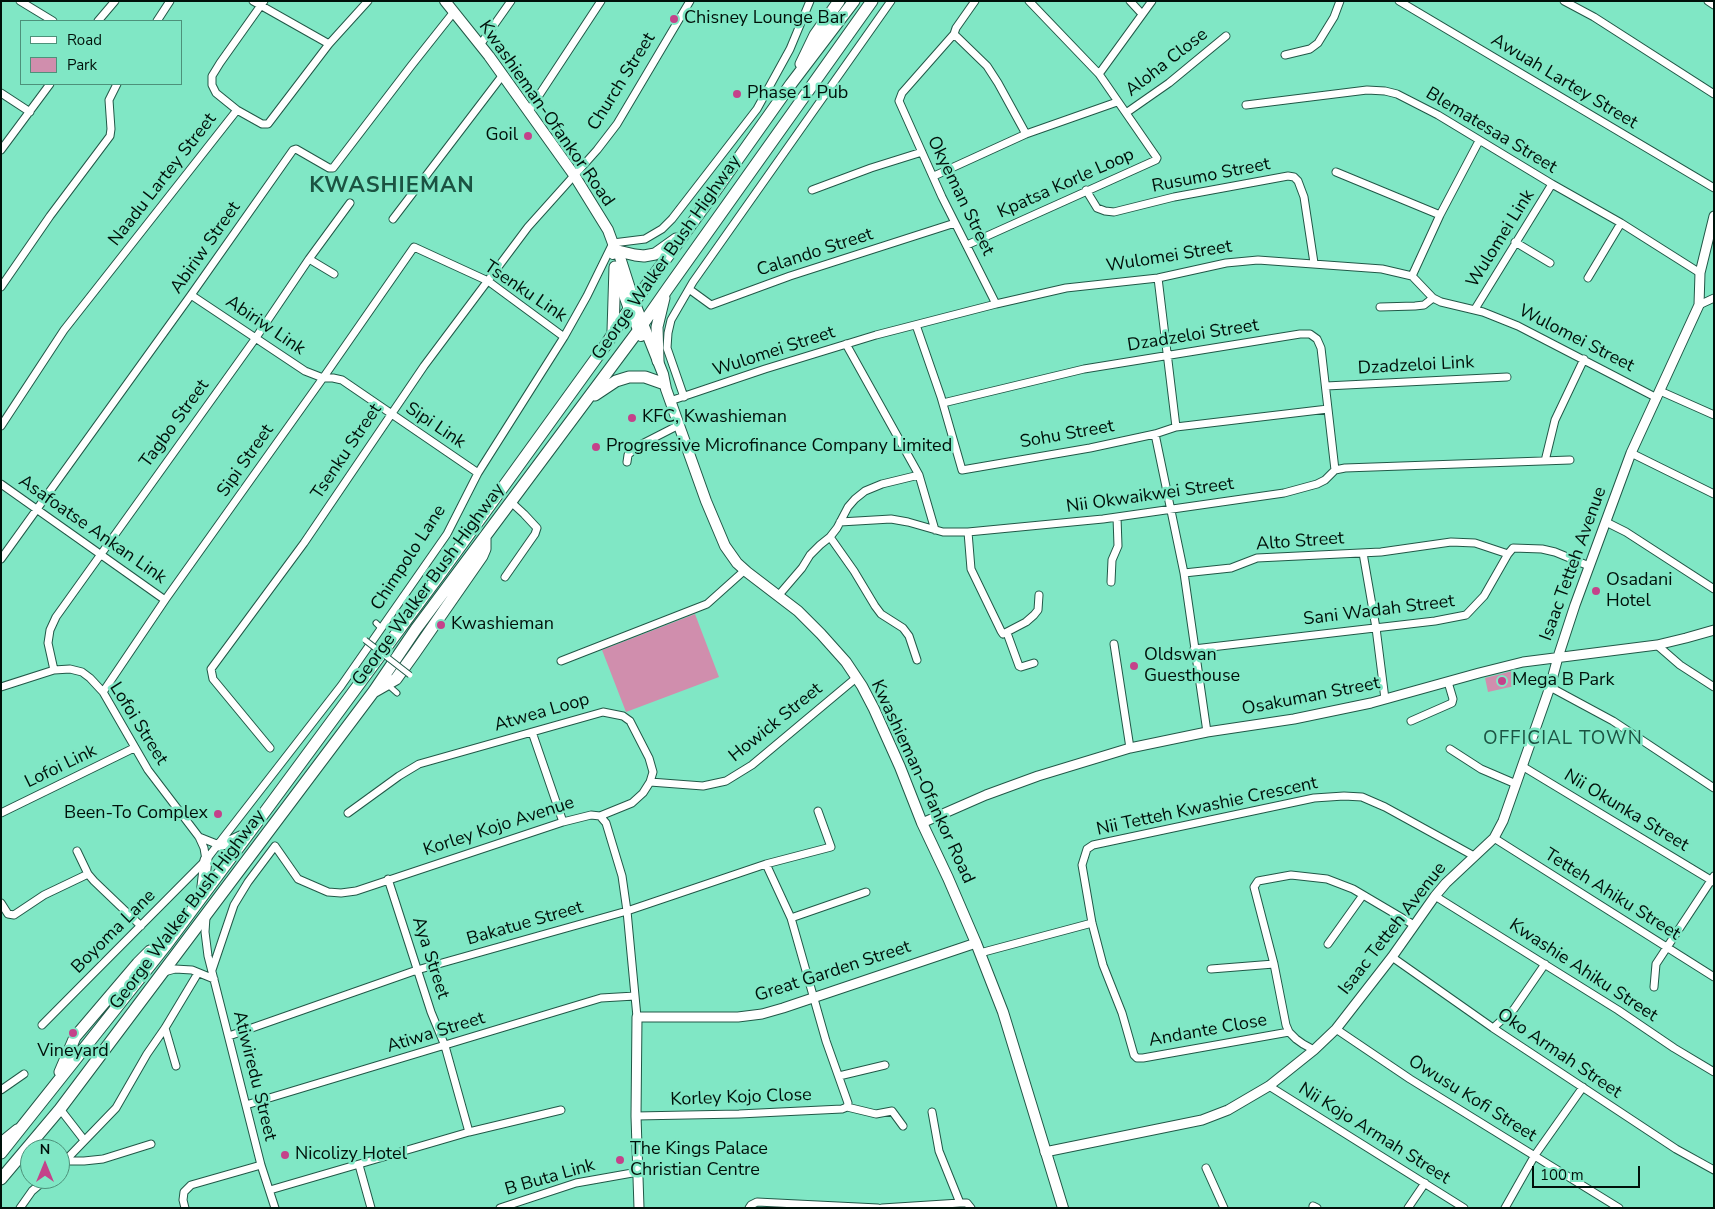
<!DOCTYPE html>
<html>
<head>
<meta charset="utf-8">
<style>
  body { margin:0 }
  #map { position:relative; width:1715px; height:1209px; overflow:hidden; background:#80e7c5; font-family:"Nunito Sans",sans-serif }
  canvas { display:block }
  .frame { position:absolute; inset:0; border:2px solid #00110a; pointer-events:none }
  .legend { position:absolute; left:20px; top:20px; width:162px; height:65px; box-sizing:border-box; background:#80e7c5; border:1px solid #4d917a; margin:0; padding:6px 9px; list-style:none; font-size:15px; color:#00110a }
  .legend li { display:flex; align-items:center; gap:10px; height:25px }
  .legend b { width:25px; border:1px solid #4d917a }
  .north { position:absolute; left:20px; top:1139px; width:50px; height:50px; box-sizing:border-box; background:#80e7c5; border:1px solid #4d917a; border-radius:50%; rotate:0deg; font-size:14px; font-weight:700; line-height:20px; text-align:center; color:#00110a }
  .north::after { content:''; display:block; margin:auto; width:18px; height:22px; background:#c4428a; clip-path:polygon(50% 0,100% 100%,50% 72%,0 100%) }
  .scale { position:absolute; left:1532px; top:1166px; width:108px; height:22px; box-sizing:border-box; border:2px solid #00110a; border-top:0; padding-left:6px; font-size:15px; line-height:18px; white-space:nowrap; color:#00110a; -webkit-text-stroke:4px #80e7c5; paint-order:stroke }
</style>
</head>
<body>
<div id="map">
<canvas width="1715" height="1209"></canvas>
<div class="frame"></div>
<ul class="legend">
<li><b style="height:6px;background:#fff"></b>Road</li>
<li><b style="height:14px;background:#d08ead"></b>Park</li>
</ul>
<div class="north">N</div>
<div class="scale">100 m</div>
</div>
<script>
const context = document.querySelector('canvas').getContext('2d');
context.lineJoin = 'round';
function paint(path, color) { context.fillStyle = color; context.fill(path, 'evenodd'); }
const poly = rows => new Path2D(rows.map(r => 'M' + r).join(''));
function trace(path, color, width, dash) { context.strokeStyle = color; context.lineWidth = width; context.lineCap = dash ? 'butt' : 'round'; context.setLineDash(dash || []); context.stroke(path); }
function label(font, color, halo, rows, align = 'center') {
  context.font = font + ' "Nunito Sans",sans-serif'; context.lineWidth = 5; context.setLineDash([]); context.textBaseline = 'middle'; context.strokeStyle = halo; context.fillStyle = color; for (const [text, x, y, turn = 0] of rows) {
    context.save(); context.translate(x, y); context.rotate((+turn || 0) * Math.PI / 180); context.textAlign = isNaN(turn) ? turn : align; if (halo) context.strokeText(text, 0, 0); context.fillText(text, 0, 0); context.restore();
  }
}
paint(poly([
  [695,614,719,677,626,712,602,650],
  [1516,670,1519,685,1488,692,1485,678]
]), '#d08ead');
const pedestrian = poly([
  [376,623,381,628],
  [388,685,397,693]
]);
const minor = poly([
  [20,1,53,21],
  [253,1,329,44],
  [264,1,220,63,212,76,212,85,216,93,237,110,262,124,268,124,329,44,368,1],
  [975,1,956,28,954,34,902,93,899,101,942,197,996,304],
  [1130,1,1142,14],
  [1399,1,1714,188],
  [1564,1,1594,17,1714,94],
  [1708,1,1714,5],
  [98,21,115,1],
  [157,21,170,1],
  [954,34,987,66,998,83,1026,134],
  [480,45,511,1],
  [1285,55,1310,49,1318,43,1334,17,1340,1],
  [1099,74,1152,1],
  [1,93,30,112],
  [1246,105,1367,90,1385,91,1397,94,1438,115,1552,184,1621,223,1700,273],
  [528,112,601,1],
  [1126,113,1169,83,1226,36],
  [1,150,50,84],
  [1336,172,1440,215],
  [934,176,1026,134,1117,102],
  [812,190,871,168,922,152],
  [1086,190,1097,208,1105,211,1114,212,1174,197,1288,176,1294,177,1298,181,1304,197,1314,263],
  [393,219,502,76],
  [1515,242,1550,263],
  [967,245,1156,160,1157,158,1099,74,1029,1],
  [309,259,334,274],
  [1412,276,1440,215,1479,141],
  [1158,278,1176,427],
  [1588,278,1621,223],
  [1,287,50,216,110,136,111,129,109,100,117,84],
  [689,289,711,305,790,276,955,223],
  [191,295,305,371,323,378,333,378,342,380,478,473],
  [1699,305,1714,298],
  [1380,307,1415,306,1424,305,1433,298],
  [1475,309,1552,184],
  [916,325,941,397,962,470,1090,448,1155,434,1176,427,1328,409],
  [846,344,919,475,935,530],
  [1326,386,1507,377],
  [1660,391,1714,415],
  [684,397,667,348,668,333,671,320,693,282,891,1],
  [670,401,765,369,876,335,996,304,1066,288,1158,278,1226,263,1258,260,1382,269,1412,276,1433,298,1441,302,1483,312,1518,326,1657,398],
  [943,403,1084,369,1300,334,1310,334,1317,339,1321,348,1335,470],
  [1,426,64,330,237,110],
  [1155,434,1184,573,1207,732],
  [1631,453,1714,494],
  [1545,461,1555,420,1584,359],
  [627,462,628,455,636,447,679,425],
  [1,484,165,600],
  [840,522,891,519,908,522,943,532,968,532,1103,519,1284,493,1317,484,1325,480,1335,470,1345,468,1570,460],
  [1606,522,1626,532,1714,589],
  [968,532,971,569,1001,631,1003,634,1026,622,1034,615,1038,610,1039,595],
  [830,537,854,571,875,606,881,614,903,628,909,636,917,660],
  [1363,553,1376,628,1385,699],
  [1,559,191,295,293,150,296,149,329,168,333,168,411,66,453,13],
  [1184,573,1231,568,1257,558,1381,552,1451,542,1475,543,1508,554],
  [505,577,535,534,537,528,524,514,511,502],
  [1111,582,1112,560,1118,546,1117,517],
  [778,596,802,568,810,555,820,545,830,537,837,528,848,507,855,499,865,491,882,484,919,475],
  [1007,633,1019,666,1021,667,1034,663],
  [1114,644,1130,748],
  [1657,645,1680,665,1714,687],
  [1194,649,1435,621,1466,615,1484,596,1508,554,1513,548,1542,549,1555,552,1589,566],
  [561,661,707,604,745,570],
  [54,670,48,643,50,630,56,617,255,339,309,259,350,203],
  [1,687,54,670,70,669,82,672,90,678,103,692,148,770,199,837,204,848,206,860],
  [1550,687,1613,721,1714,788],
  [103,692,165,600,323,378,414,247,488,281,564,337],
  [1411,721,1452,703,1453,699,1448,682],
  [532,732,563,822],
  [270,748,213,679,211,669,304,543,424,366,528,227,597,150,617,124,690,1],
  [1450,749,1481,769,1516,784],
  [1522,766,1714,882],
  [650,782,703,786,726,781,752,765,856,678],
  [1,813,134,748],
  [348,813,399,776,419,764,603,712,623,716,630,721,649,758,653,772,650,782,643,793,632,803,600,816],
  [199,837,219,845],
  [1494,838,1714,977],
  [77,851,88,874,94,881,141,926],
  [388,879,431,1012,445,1046,469,1132],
  [1435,896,1618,1010,1674,1048,1714,1072],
  [1,903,8,914,14,915,44,895,88,874],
  [206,917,205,932,208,956,261,1165,275,1208],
  [791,918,866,892],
  [1328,944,1363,895],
  [980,953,1092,923],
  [1392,957,1493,1028,1676,1149,1714,1170],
  [1211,969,1274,964],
  [212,970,234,905,248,882,275,846,298,879,328,892,341,893,356,891,563,822,591,815,600,816,606,823,622,876,627,911,637,1017],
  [164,972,175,969,192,970,214,979],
  [1654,987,1656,964,1714,876],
  [42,1025,206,860,341,686,447,534,478,473,564,337,587,296,613,243,645,239,662,229,672,219,757,109,790,49,810,1],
  [165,1028,176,1066],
  [1493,1028,1514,1009,1545,964],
  [1336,1029,1410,1079,1619,1208],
  [1289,1032,1143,1058,1137,1058,1134,1055,1122,1013,1103,965,1092,923,1082,865,1087,849,1093,845,1314,798,1344,796,1362,797,1385,807,1474,856],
  [229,1036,417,970,627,911,766,864,831,847,818,811],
  [1314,1050,1303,1044,1296,1039,1289,1032,1286,1025,1274,964,1254,887,1258,881,1291,875,1327,879,1353,889,1414,925],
  [839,1076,885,1065],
  [1269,1086,1464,1208],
  [1,1090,24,1074],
  [246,1105,601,998,635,996],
  [847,1107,876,1114,892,1111,903,1126],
  [60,1109,84,1140],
  [932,1112,939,1151,960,1203],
  [636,1116,739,1114,842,1109,847,1107,848,1103,826,1041,791,918,766,864],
  [66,1161,84,1161,103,1159,151,1144],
  [359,1165,371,1208],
  [60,1166,116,1108,147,1054,165,1028,198,973],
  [1206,1168,1224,1208],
  [270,1190,469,1132,561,1110],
  [1313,1206,1317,1208],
  [20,1208,32,1191,46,1179],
  [185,1208,183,1200,184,1192,191,1185,261,1165],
  [500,1208,576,1183,638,1172],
  [749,1208,751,1205,757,1202,878,1208],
  [882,1208,960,1203,967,1203,971,1208],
  [1408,1208,1425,1183],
  [1505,1208,1535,1155,1583,1087]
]);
const tertiary = poly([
  [922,823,986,795,1038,776,1130,748,1207,732,1294,719,1371,703,1479,673,1523,662,1657,645,1686,638,1714,630],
  [1,1142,17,1129],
  [1045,1152,1202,1120,1228,1110,1269,1086,1314,1050,1336,1029,1392,957,1435,896,1446,883,1494,838,1503,821,1550,687,1558,657,1575,605,1631,453,1699,305,1700,273,1714,216],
  [639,1208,636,1116,637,1017,738,1017,762,1014,783,1008,976,943]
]);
const secondary = poly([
  [445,1,489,56,574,175,608,230,615,249,613,254],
  [615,249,618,251,634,301,663,374,666,389,706,501,725,546,737,563,747,572,798,611,821,634,846,662,862,686,874,709,900,767,922,823,948,878,976,943,1003,1012,1063,1208],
  [616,273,629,309,641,336]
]);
const trunk = poly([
  [801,64,815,35,839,1],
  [618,251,635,255,644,256,655,254,676,239],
  [613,331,615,267],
  [658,361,657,327,664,298],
  [595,395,616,381,629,377,645,377,662,383],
  [375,691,396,679,414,654,482,556,485,549,485,537],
  [219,845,232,841,247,834],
  [202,895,206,860],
  [60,1072,75,1037,138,963,150,951,165,945],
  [1,1153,167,944,250,832,441,573,605,346,629,309,704,207,791,84,854,1],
  [1,1179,60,1109,374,691,416,629,638,331,668,288,872,1]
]);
trace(pedestrian, '#215847', 7);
trace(minor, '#215847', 9);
trace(tertiary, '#215847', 11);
trace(secondary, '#215847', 12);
trace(trunk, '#215847', 13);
trace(pedestrian, '#fff', 5);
trace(minor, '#fff', 7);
trace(tertiary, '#fff', 9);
trace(secondary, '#fff', 10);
trace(trunk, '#fff', 11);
const pedestrianBridge = poly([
  [365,640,410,675]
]);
trace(pedestrianBridge, '#215847', 7, []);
trace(pedestrianBridge, '#fff', 5);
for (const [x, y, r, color] of [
  [674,19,5,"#c4428a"],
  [737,94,5,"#c4428a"],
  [528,136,5,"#c4428a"],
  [632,418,5,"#c4428a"],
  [596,447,5,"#c4428a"],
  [1596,591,5,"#c4428a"],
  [441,625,5,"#c4428a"],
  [1134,666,5,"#c4428a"],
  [1502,681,5,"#c4428a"],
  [218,814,5,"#c4428a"],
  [73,1033,5,"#c4428a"],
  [285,1155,5,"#c4428a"],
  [620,1160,5,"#c4428a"]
]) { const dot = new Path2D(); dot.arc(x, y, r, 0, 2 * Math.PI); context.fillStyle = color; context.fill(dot); trace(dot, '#80e7c5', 2); }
label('18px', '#00110a', '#80e7c5', [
  ["Chisney Lounge Bar",684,19],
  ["Phase 1 Pub",747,94],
  ["Goil",518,136,"right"],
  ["KFC, Kwashieman",642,418],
  ["Progressive Microfinance Company Limited",606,447],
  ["Osadani",1606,581],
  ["Hotel",1606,602],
  ["Kwashieman",451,625],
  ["Oldswan",1144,656],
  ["Guesthouse",1144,677],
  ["Mega B Park",1512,681],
  ["Been-To Complex",208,814,"right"],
  ["Vineyard",73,1052,"center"],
  ["The Kings Palace",630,1150],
  ["Christian Centre",630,1171],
  ["Nicolizy Hotel",295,1155]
], 'left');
label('18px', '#00110a', '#80e7c5', [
  ["Aloha Close",1167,63,-38],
  ["Church Street",622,82,-58],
  ["Awuah Lartey Street",1564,82,31],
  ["Kwashieman-Ofankor Road",546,114,55],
  ["Blematesaa Street",1491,131,31],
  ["Rusumo Street",1211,176,-11],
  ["Naadu Lartey Street",163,180,-52],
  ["Kpatsa Korle Loop",1066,184,-24],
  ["Okyeman Street",960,196,64],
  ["Wulomei Link",1501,239,-58],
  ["Abiriw Street",206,248,-55],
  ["Calando Street",815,253,-18],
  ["Wulomei Street",1169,257,-9],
  ["George Walker Bush Highway",667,258,-55],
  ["Tsenku Link",525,292,34],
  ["Abiriw Link",265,326,34],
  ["Dzadzeloi Street",1193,336,-9],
  ["Wulomei Street",1576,339,27],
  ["Wulomei Street",774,352,-18],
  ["Dzadzeloi Link",1416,366,-3],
  ["Tagbo Street",175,424,-54],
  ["Sipi Link",435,426,34],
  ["Sohu Street",1067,435,-10],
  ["Tsenku Street",347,452,-56],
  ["Sipi Street",246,461,-55],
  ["Nii Okwaikwei Street",1150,496,-8],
  ["Asafoatse Ankan Link",92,530,35],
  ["Alto Street",1300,542,-4],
  ["Chimpolo Lane",409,558,-57],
  ["Isaac Tetteh Avenue",1574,564,-70],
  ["George Walker Bush Highway",429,585,-54],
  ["Sani Wadah Street",1379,611,-7],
  ["Osakuman Street",1311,697,-11],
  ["Atwea Loop",542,713,-16],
  ["Howick Street",776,723,-39],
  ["Lofoi Street",138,724,58],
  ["Lofoi Link",61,767,-26],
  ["Kwashieman-Ofankor Road",922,782,65],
  ["Nii Tetteh Kwashie Crescent",1207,807,-12],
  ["Nii Okunka Street",1626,811,31],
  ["Korley Kojo Avenue",499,827,-18],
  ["Tetteh Ahiku Street",1612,895,32],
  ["George Walker Bush Highway",188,910,-53],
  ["Bakatue Street",525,924,-16],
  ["Isaac Tetteh Avenue",1393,929,-52],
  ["Boyoma Lane",114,932,-45],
  ["Aya Street",430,958,72],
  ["Kwashie Ahiku Street",1583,971,33],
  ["Great Garden Street",833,972,-18],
  ["Andante Close",1208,1031,-10],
  ["Atiwa Street",436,1033,-17],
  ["Oko Armah Street",1559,1054,34],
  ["Atiwiredu Street",254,1076,76],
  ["Korley Kojo Close",741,1098,-2],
  ["Owusu Kofi Street",1472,1099,32],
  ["Nii Kojo Armah Street",1374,1134,32],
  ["B Buta Link",550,1178,-16]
]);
context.letterSpacing = '1px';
label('19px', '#1b5342', '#80e7c5', [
  ["OFFICIAL TOWN",1563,739]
]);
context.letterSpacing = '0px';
context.letterSpacing = '1px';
label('bold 22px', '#1b5342', '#80e7c5', [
  ["KWASHIEMAN",392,187]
]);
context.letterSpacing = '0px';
</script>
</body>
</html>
